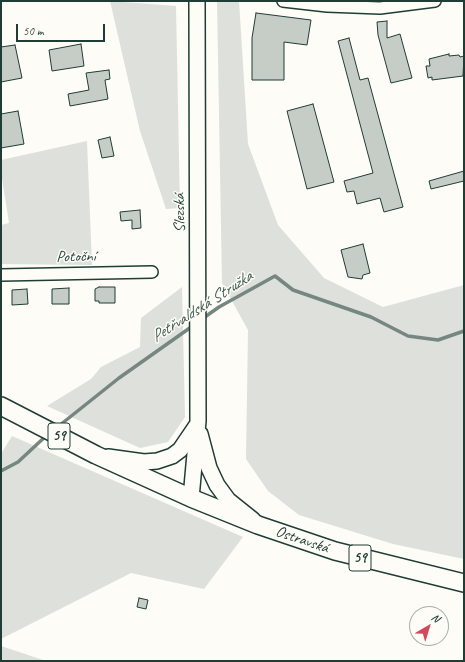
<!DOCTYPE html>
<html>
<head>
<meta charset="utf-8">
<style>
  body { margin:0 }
  #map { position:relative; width:465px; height:662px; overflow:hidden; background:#fdfcf7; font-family:Caveat,sans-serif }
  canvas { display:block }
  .frame { position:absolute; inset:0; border:2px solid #1f3d34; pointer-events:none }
  .north { position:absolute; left:409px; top:606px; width:40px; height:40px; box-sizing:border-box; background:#fdfcf7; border:1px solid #a4b0a9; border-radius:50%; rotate:38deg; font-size:11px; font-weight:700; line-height:16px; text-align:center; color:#1f3d34 }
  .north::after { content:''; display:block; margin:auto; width:14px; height:18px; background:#d1495b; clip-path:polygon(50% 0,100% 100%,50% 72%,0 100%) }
  .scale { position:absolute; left:16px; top:24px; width:89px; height:18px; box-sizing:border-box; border:2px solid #1f3d34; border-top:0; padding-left:5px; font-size:12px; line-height:14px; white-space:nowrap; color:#1f3d34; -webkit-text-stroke:3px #fdfcf7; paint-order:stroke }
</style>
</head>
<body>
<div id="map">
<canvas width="465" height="662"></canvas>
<div class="frame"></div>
<div class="north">N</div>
<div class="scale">50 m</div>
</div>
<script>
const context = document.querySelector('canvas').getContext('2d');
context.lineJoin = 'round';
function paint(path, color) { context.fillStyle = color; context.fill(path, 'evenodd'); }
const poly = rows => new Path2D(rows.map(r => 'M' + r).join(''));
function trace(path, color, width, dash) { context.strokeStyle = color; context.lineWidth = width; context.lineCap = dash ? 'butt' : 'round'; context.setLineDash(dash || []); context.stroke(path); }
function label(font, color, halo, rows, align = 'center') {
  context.font = font + ' Caveat,sans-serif'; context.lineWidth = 3; context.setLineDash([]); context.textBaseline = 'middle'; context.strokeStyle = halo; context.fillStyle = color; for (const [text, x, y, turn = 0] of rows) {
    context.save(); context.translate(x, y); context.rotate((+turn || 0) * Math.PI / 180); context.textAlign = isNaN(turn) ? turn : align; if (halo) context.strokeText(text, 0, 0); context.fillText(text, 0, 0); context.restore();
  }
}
paint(poly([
  [110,1,176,6,180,208,166,209,140,131],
  [217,1,239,1,248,144,278,225,324,278,383,307,464,285,464,559,393,544,299,515,268,491,246,459,248,330,222,283],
  [87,141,92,265,1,264,1,225,9,223,1,172,1,160],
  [182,287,185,417,168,442,140,448,47,406,91,379,101,367,140,347,141,318],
  [12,436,243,537,204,589,131,573,1,639,1,454],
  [1,646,46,661,1,661]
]), '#dde0db');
trace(poly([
  [202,319,219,307,275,276,293,290,371,317,408,336,438,340,464,331],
  [55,429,119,378,194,325],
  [1,471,18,462,47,435]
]), '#75877f', 3.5);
const building = poly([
  [256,13,311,20,307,45,284,42,284,80,252,80,252,38,256,13],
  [387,21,387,38,400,34,412,78,391,83,378,35,377,22,387,21],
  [349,38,360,80,368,78,403,207,384,212,380,198,357,204,354,191,347,192,344,181,373,173,338,41,349,38],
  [81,44,84,66,52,71,49,50,81,44],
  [15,45,22,78,1,82,1,47,15,45],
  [449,54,449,56,459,55,460,57,464,56,463,76,432,80,432,77,428,78,426,66,430,66,429,59,449,54],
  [109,70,110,79,105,80,108,99,70,106,68,94,89,90,86,73,109,70],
  [313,104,334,182,307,189,287,111,313,104],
  [18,111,24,144,1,148,1,114,18,111],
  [110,137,114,156,102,158,98,140,110,137],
  [464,171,464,181,431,189,429,181,464,171],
  [140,210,141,228,132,229,132,220,121,221,120,212,140,210],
  [363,244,370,273,363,275,362,279,348,277,341,250,363,244],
  [99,287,115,287,115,303,99,303,99,301,95,301,95,289,99,287],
  [69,288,69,304,52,304,52,289,69,288],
  [27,289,28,304,12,305,12,290,27,289],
  [139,598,148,600,146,609,137,607,139,598]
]);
paint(building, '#c6cdc7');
trace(building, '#1f3d34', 1);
const street = poly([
  [283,1,327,6,380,8,435,1],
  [1,275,152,272]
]);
const secondary = poly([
  [200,434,209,468,217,485,228,500,253,520],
  [108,457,144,462,157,461,172,456,180,450,197,425],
  [191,498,198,421,197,1]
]);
const primary = poly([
  [1,406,96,455,191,498,258,525,335,551,464,583]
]);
trace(street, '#1f3d34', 14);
trace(secondary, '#1f3d34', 18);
trace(primary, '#1f3d34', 20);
trace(street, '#fdfcf7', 11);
trace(secondary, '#fdfcf7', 15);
trace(primary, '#fdfcf7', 17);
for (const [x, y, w] of [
  [59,436,22],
  [360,558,22]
]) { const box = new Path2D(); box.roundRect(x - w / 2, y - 13, w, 26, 3); context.fillStyle = '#fdfcf7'; context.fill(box); trace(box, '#1f3d34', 1); }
label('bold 15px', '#1f3d34', null, [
  ["59",59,436],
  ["59",360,558]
]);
label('16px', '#1f3d34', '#fdfcf7', [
  ["Slezská",180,213,-91],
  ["Potoční",76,257,-1],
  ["Ostravská",302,540,19]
]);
label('italic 17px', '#435c53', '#fdfcf7', [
  ["Petřvaldská Stružka",202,307,-33]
]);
</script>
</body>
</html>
